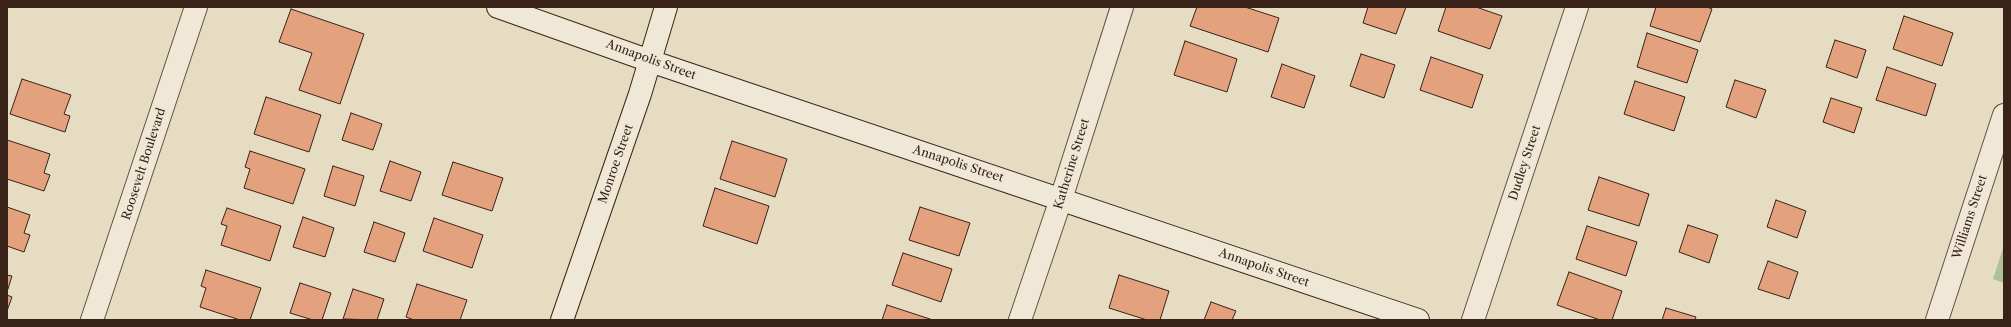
<!DOCTYPE html>
<html>
<head>
<meta charset="utf-8">
<style>
  body { margin:0 }
  #map { position:relative; width:2011px; height:327px; overflow:hidden; background:#e6dcc2; font-family:"Libre Caslon Text",serif }
  canvas { display:block }
  .frame { position:absolute; inset:0; border:8px solid #392218; pointer-events:none }
</style>
</head>
<body>
<div id="map">
<canvas width="2011" height="327"></canvas>
<div class="frame"></div>
</div>
<script>
const context = document.querySelector('canvas').getContext('2d');
context.lineJoin = 'round';
function paint(path, color) { context.fillStyle = color; context.fill(path, 'evenodd'); }
const poly = rows => new Path2D(rows.map(r => 'M' + r).join(''));
function trace(path, color, width, dash) { context.strokeStyle = color; context.lineWidth = width; context.lineCap = dash ? 'butt' : 'round'; context.setLineDash(dash || []); context.stroke(path); }
function label(font, color, halo, rows, align = 'center') {
  context.font = font + ' "Libre Caslon Text",serif'; context.lineWidth = 3; context.setLineDash([]); context.textBaseline = 'middle'; context.strokeStyle = halo; context.fillStyle = color; for (const [text, x, y, turn = 0] of rows) {
    context.save(); context.translate(x, y); context.rotate((+turn || 0) * Math.PI / 180); context.textAlign = isNaN(turn) ? turn : align; if (halo) context.strokeText(text, 0, 0); context.fillText(text, 0, 0); context.restore();
  }
}
paint(poly([
  [2004,245,2004,283,1993,279]
]), '#aec298');
const building = poly([
  [1197,7,1245,7,1279,18,1268,52,1190,26,1197,7],
  [1368,7,1406,7,1396,34,1363,23,1368,7],
  [1446,7,1476,7,1502,16,1490,49,1438,31,1446,7],
  [1656,7,1707,7,1712,9,1700,42,1650,26,1656,7],
  [291,9,364,34,340,104,299,90,312,53,279,42,291,9],
  [1904,16,1953,33,1942,66,1893,49,1904,16],
  [1647,33,1698,50,1687,83,1637,67,1647,33],
  [1835,40,1866,50,1857,78,1826,67,1835,40],
  [1185,41,1237,59,1227,92,1174,75,1185,41],
  [1361,54,1395,65,1384,98,1350,86,1361,54],
  [1431,57,1483,75,1472,108,1420,90,1431,57],
  [1282,64,1315,76,1304,108,1271,97,1282,64],
  [1887,67,1936,84,1926,116,1876,100,1887,67],
  [22,79,71,95,64,114,70,116,65,132,10,114,22,79],
  [1735,80,1766,90,1756,118,1726,107,1735,80],
  [1635,81,1685,97,1674,131,1624,114,1635,81],
  [266,97,321,115,309,152,254,134,266,97],
  [1831,98,1862,108,1854,133,1823,122,1831,98],
  [351,113,382,124,373,150,342,140,351,113],
  [7,140,50,154,44,173,50,175,44,191,7,179,7,140],
  [732,141,787,159,775,197,720,179,732,141],
  [250,151,305,169,293,204,244,188,250,169,245,167,250,151],
  [390,161,421,172,411,201,380,191,390,161],
  [453,162,503,178,492,211,442,195,453,162],
  [333,166,364,176,355,206,324,196,333,166],
  [1599,177,1649,194,1639,226,1588,210,1599,177],
  [715,188,769,206,757,244,703,226,715,188],
  [1776,200,1806,211,1797,238,1767,227,1776,200],
  [7,207,30,215,24,233,30,235,24,252,7,246,7,207],
  [920,207,970,223,959,256,909,240,920,207],
  [227,208,281,226,270,261,221,245,227,226,221,224,227,208],
  [303,217,334,228,325,257,293,247,303,217],
  [434,218,483,235,472,268,423,251,434,218],
  [374,222,405,233,395,262,364,252,374,222],
  [1688,225,1718,235,1709,263,1679,252,1688,225],
  [1587,226,1637,242,1626,276,1576,259,1587,226],
  [903,253,952,269,941,302,892,285,903,253],
  [1768,261,1798,272,1789,299,1758,289,1768,261],
  [206,270,261,288,250,320,240,320,200,307,206,288,201,286,206,270],
  [1569,272,1622,291,1612,320,1600,320,1557,305,1569,272],
  [7,275,12,276,7,292,7,275],
  [1119,275,1169,291,1160,320,1147,320,1109,308,1119,275],
  [300,283,331,293,322,320,313,320,290,313,300,283],
  [417,284,467,300,460,320,414,320,406,317,417,284],
  [353,289,384,299,377,320,343,319,353,289],
  [7,295,12,297,7,311,7,295],
  [1211,302,1236,311,1232,320,1204,320,1211,302],
  [887,305,933,320,882,320,887,305],
  [1666,308,1696,317,1695,320,1662,320,1666,308]
]);
paint(building, '#e4a17e');
trace(building, '#392218', 1);
const street = poly([
  [92,320,196,7],
  [1020,320,1061,199,1122,7],
  [1473,320,1577,7],
  [1937,320,2004,115]
]);
const secondary = poly([
  [498,7,650,61,1418,320],
  [562,320,640,94,666,7]
]);
trace(street, '#645042', 24);
trace(secondary, '#392218', 24);
trace(street, '#efe8d7', 22);
trace(secondary, '#efe8d7', 22);
label('12px', '#392218', '#efe8d7', [
  ["Annapolis Street",651,60,20],
  ["Dudley Street",1525,163,-72],
  ["Roosevelt Boulevard",144,164,-72],
  ["Monroe Street",616,164,-71],
  ["Annapolis Street",958,164,18],
  ["Katherine Street",1072,164,-73],
  ["Williams Street",1970,217,-72],
  ["Annapolis Street",1264,268,19]
]);
</script>
</body>
</html>
